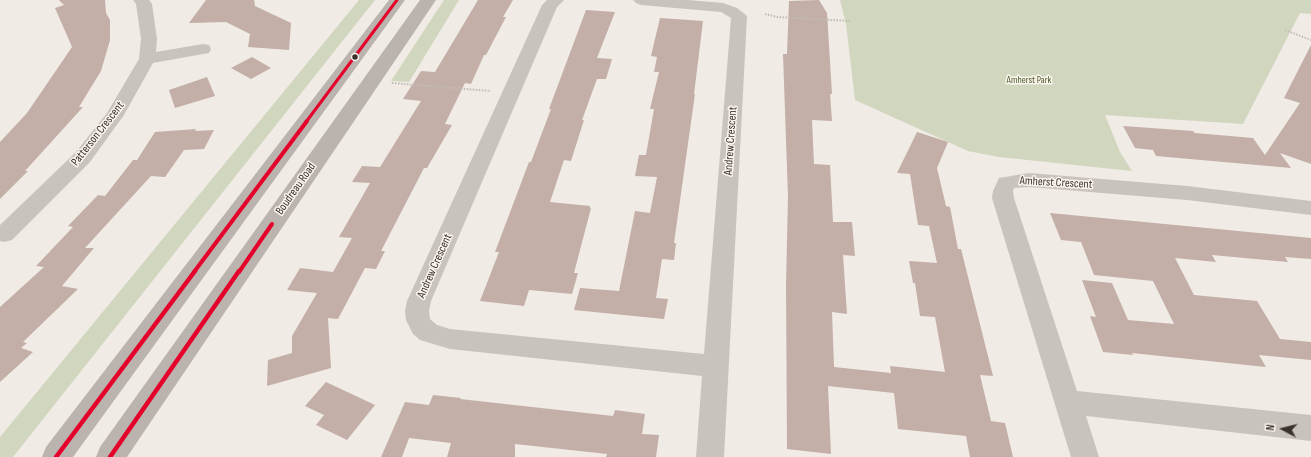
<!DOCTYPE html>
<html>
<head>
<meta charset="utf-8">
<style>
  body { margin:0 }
  #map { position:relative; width:1311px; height:457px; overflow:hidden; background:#f0ebe5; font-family:"Sofia Sans Condensed",sans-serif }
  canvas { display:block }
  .north { position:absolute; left:1263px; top:409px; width:40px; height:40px; -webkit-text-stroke:3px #fbf5ee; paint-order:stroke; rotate:277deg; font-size:11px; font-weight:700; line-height:16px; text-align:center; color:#3b302b }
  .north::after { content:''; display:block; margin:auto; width:14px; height:18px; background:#3b302b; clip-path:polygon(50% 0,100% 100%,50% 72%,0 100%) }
</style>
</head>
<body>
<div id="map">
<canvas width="1311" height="457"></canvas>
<div class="north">N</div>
</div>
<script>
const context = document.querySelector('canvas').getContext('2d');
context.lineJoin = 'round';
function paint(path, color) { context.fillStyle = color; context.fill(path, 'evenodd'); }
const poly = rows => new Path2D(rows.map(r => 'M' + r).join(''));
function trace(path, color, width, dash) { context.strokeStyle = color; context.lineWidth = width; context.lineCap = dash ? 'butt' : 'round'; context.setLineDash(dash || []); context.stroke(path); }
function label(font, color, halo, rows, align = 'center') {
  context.font = font + ' "Sofia Sans Condensed",sans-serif'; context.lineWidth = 3; context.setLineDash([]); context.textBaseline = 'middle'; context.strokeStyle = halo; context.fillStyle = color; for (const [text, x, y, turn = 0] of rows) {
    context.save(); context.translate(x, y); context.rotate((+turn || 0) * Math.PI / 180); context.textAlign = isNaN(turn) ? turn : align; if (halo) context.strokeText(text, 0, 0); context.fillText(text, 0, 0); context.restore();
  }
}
paint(poly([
  [359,0,375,0,13,457,0,457,0,437],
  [444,0,459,0,409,82,391,81],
  [840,0,1311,0,1311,14,1300,13,1243,124,1105,115,1120,152,1132,171,999,157,968,151,855,100,846,24]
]), '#d1d6bf');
paint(poly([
  [59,0,105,0,106,13,110,20,110,40,101,71,79,107,83,107,25,171,28,171,0,199,0,142,27,113,72,47,55,8,64,5],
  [206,0,254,0,255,6,291,23,289,50,248,47,250,34,226,22,189,23],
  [478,0,513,0,503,17,506,17,486,55,484,55,471,84,465,83,445,124,452,125,427,168,424,168,381,251,385,251,376,269,365,268,338,319,328,318,331,368,267,386,268,360,292,353,292,336,317,293,287,290,300,268,333,272,352,238,339,237,370,183,352,182,362,166,380,167,421,101,403,99,421,71,435,72],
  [819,0,827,13,832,94,830,94,832,121,812,120,814,164,830,165,833,222,852,222,855,256,843,255,847,314,832,312,834,367,891,373,890,366,945,372,935,317,920,316,915,283,913,283,909,261,937,263,929,226,918,225,910,174,897,173,917,132,948,142,937,168,946,206,950,207,958,249,961,249,993,376,980,375,991,421,1005,423,1013,457,970,457,966,436,898,429,894,393,828,386,831,454,787,449,786,284,788,197,783,54,787,54,789,1],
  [586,10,615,12,597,58,612,59,606,79,597,79,582,120,584,120,571,161,564,160,550,202,590,206,590,208,591,208,574,273,578,273,572,294,529,290,524,306,480,301,499,252,495,252,529,162,531,162,551,109,549,109],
  [660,18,703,21,694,94,695,94,674,243,676,243,674,260,662,259,656,298,668,299,664,319,574,310,580,288,619,291,635,211,650,213,657,177,635,176,639,155,646,155,654,109,650,109,659,72,654,72,657,57,651,56],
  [1311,45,1311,164,1280,153,1291,168,1156,156,1153,150,1135,148,1123,126,1193,131,1195,133,1253,138,1265,155,1300,103,1284,98],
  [252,57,271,68,251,79,231,68],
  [207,77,215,96,175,108,169,90],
  [196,129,195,131,214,130,204,149,184,150,165,177,151,176,85,248,94,248,62,286,78,289,23,342,27,343,21,348,33,352,0,382,0,307,44,267,36,266,73,227,68,226,98,195,105,196,133,160,137,160,155,132],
  [1050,213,1311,238,1311,259,1285,257,1288,262,1212,255,1216,262,1175,258,1194,295,1257,301,1280,339,1311,342,1311,360,1259,355,1266,367,1132,353,1133,355,1103,352,1090,316,1096,317,1082,280,1112,283,1128,320,1174,324,1153,281,1094,275,1081,242,1061,240],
  [326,382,375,405,347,440,316,425,324,415,305,406],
  [433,395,461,398,460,399,613,416,615,410,645,414,642,434,659,435,656,457,606,457,607,454,515,444,515,457,447,457,451,443,409,438,402,457,381,457,405,402,429,405]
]), '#c3afa7');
trace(poly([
  [765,14,777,17,851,21],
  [1285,30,1311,40],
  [392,83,491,91]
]), '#c2bbb6', 2, [1.5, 1.5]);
paint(poly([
  [133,0,149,0,152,4,157,39,156,52,203,44,209,45,211,49,209,53,203,54,153,63,124,115,90,162,12,240,4,242,0,241,0,225,76,152,107,113,139,59,141,39,136,4,133,0],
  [547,0,564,0,557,7,431,301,429,311,430,319,437,325,450,329,704,354,731,18,721,12,641,5,636,3,633,0,688,0,723,3,737,8,747,16,724,457,696,457,702,376,450,349,420,340,413,334,406,320,405,311,407,301,542,5,547,0],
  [1029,173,1187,186,1311,201,1311,215,1187,200,1029,187,1014,188,1013,191,1014,198,1077,391,1311,415,1311,441,1086,416,1099,457,1071,457,992,198,993,191,999,178,1029,173]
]), '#c9c3be');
paint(poly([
  [389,0,405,0,73,457,42,457,46,447,389,0],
  [420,0,436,0,127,457,96,457,100,447,420,0]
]), '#bab3ae');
trace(poly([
  [306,122,397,0]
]), '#e4002b', 3);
trace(poly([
  [194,272,307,121],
  [239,272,272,224]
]), '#e4002b', 4);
trace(poly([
  [56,457,195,271],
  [110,457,239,271]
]), '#e4002b', 4.5);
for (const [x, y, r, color] of [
  [355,57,3.5,"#3b302b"]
]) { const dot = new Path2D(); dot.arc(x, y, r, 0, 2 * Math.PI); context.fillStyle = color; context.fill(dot); trace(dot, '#fbf5ee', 1.5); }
label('10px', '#4a5a2e', '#fbf5ee', [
  ["Amherst Park",1029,80]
]);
label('12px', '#3b302b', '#fbf5ee', [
  ["Patterson Crescent",98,134,-52],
  ["Andrew Crescent",731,141,-86],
  ["Amherst Crescent",1056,183,3],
  ["Boudreau Road",296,189,-55],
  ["Andrew Crescent",435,266,-66]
]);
</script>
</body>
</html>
